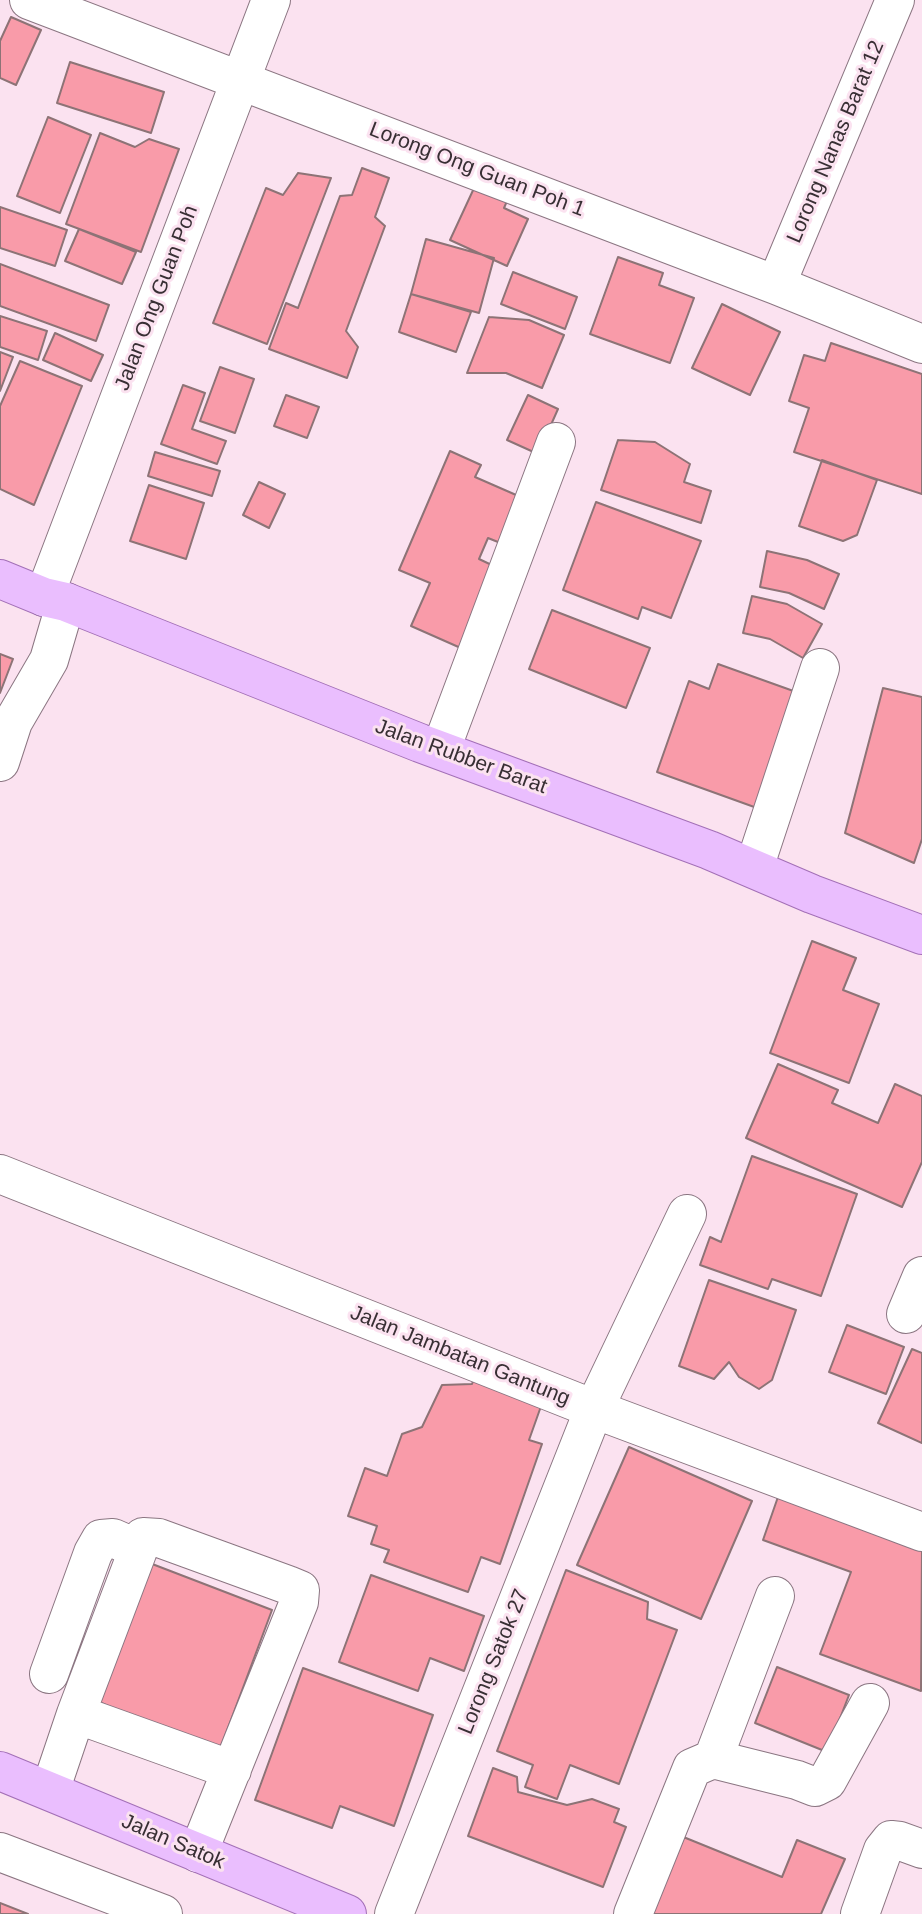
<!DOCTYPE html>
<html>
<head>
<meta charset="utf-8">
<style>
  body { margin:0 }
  canvas { display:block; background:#fbe2f0 }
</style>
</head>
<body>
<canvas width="922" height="1914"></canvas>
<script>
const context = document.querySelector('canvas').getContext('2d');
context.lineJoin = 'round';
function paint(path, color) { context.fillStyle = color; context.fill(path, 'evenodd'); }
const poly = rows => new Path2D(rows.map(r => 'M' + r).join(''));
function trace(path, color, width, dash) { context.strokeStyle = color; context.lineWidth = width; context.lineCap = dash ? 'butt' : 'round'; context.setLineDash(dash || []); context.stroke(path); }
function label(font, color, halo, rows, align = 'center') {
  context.font = font + ' Helvetica,sans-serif'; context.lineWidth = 6; context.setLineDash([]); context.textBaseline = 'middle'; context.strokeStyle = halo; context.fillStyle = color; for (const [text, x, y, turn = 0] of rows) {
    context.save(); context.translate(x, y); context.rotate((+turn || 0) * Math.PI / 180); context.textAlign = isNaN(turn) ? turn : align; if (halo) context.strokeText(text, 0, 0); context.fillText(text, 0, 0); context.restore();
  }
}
const building = poly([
  [11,17,41,30,16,85,0,78,0,41,11,17],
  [70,62,164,92,151,133,57,103,70,62],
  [48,117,91,135,60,213,17,196,48,117],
  [100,133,135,147,149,139,179,149,141,252,66,224,100,133],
  [362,168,389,178,375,217,385,226,346,331,358,347,347,378,269,349,286,303,298,308,340,196,352,195,362,168],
  [298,173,331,178,267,344,213,323,266,188,283,195,298,173],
  [475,186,507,201,504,208,528,219,507,266,450,240,475,186],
  [0,207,67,230,55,266,0,248,0,207],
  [79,229,136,252,122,284,65,261,79,229],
  [426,239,494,258,479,313,411,294,426,239],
  [618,257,663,273,659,285,694,298,670,363,590,334,618,257],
  [0,264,109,305,96,341,0,306,0,264],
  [513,272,577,297,565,329,501,304,513,272],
  [411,294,471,312,456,352,399,332,411,294],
  [722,304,780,332,750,395,692,368,722,304],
  [0,316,47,331,38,360,0,347,0,316],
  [489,317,529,320,564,335,542,388,506,373,467,373,489,317],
  [55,333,103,355,91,381,43,360,55,333],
  [831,343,922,374,922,494,794,452,809,408,789,401,804,355,825,361,831,343],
  [0,352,13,357,0,391,0,352],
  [20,361,82,386,34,505,0,489,0,406,20,361],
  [220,367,254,379,235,433,200,421,220,367],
  [183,385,205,393,192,429,226,441,217,464,161,444,183,385],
  [286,395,319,407,307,438,274,426,286,395],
  [528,395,558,409,538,454,507,440,528,395],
  [618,440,655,442,690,464,684,482,711,491,701,523,601,490,618,440],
  [450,451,481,465,475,477,523,498,503,544,488,538,479,559,498,568,463,649,411,626,430,583,399,570,450,451],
  [155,452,220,471,212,496,148,476,155,452],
  [822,460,877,480,857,535,843,541,799,526,822,460],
  [259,482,285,494,269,528,243,515,259,482],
  [149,485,204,503,186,559,130,541,149,485],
  [596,502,701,541,671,618,642,607,638,619,563,590,596,502],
  [767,551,807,560,839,574,824,609,789,593,760,587,767,551],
  [752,596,787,604,822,624,803,658,770,639,743,633,752,596],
  [552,610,650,648,626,708,529,669,552,610],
  [0,654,13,659,0,693,0,654],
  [718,664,799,693,757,808,657,772,689,681,709,689,718,664],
  [883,688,922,697,922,839,914,863,845,833,883,688],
  [812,941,856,958,843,990,879,1004,849,1083,770,1053,812,941],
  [778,1064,838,1090,832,1103,878,1123,895,1084,922,1096,922,1162,902,1207,746,1138,778,1064],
  [752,1156,857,1194,821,1296,772,1279,768,1289,700,1265,710,1237,721,1242,752,1156],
  [709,1280,796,1310,772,1380,759,1389,739,1377,729,1362,714,1379,679,1366,709,1280],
  [847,1325,904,1347,886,1394,829,1372,847,1325],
  [912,1349,922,1353,922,1443,878,1423,912,1349],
  [477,1370,545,1395,529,1440,542,1444,500,1564,481,1557,468,1592,384,1562,389,1550,371,1544,377,1526,348,1516,365,1468,387,1476,402,1434,422,1427,442,1385,472,1384,477,1370],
  [629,1447,752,1501,701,1619,577,1565,629,1447],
  [779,1494,922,1546,921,1691,820,1654,851,1572,763,1540,779,1494],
  [147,1562,272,1610,219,1752,204,1756,90,1697,147,1562],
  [566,1570,648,1602,647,1619,677,1630,619,1784,570,1765,557,1799,525,1787,533,1765,497,1751,566,1570],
  [371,1575,484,1616,464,1671,430,1658,418,1691,339,1662,371,1575],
  [777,1667,849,1695,827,1752,755,1723,777,1667],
  [303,1668,433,1715,394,1826,340,1806,332,1828,255,1800,303,1668],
  [493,1768,517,1777,518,1792,567,1805,592,1799,619,1809,614,1822,626,1827,603,1887,468,1836,493,1768],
  [676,1834,782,1877,797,1840,845,1859,821,1914,646,1914,676,1834],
  [0,1903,28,1914,0,1914,0,1903]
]);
paint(building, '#f99ba9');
trace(building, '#8d7376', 2);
const minor = poly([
  [29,0,776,285,922,344],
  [776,285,895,0],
  [44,597,271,0],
  [441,749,556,442],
  [0,762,13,722,49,660,66,602],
  [754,868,820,668],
  [0,1174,594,1409,922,1532],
  [906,1314,922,1276],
  [49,1674,93,1553,101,1539,113,1538,138,1549],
  [76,1714,232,1770],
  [713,1759,775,1596],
  [50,1791,76,1714,143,1537,159,1538,288,1585,300,1590,299,1602,198,1853],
  [0,1852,163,1914],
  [394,1914,594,1409,687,1214],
  [633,1914,692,1768,713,1759,797,1780,815,1787,827,1781,870,1703],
  [860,1914,883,1850,891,1840,900,1841,922,1849]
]);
const major = poly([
  [0,579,44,597,66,602,420,743,709,850,812,894,922,935],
  [0,1771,347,1914]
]);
trace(minor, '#8b7682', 40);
trace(major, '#a370b7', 40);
trace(minor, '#fff', 38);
trace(major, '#eabefe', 38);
label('21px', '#382f34', '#fbe2f0', [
  ["Lorong Nanas Barat 12",836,142,-67],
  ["Lorong Ong Guan Poh 1",477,170,21],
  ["Jalan Ong Guan Poh",157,298,-69],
  ["Jalan Rubber Barat",461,757,20],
  ["Jalan Jambatan Gantung",460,1356,22],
  ["Lorong Satok 27",494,1662,-68],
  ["Jalan Satok",173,1842,23]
]);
</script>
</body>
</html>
